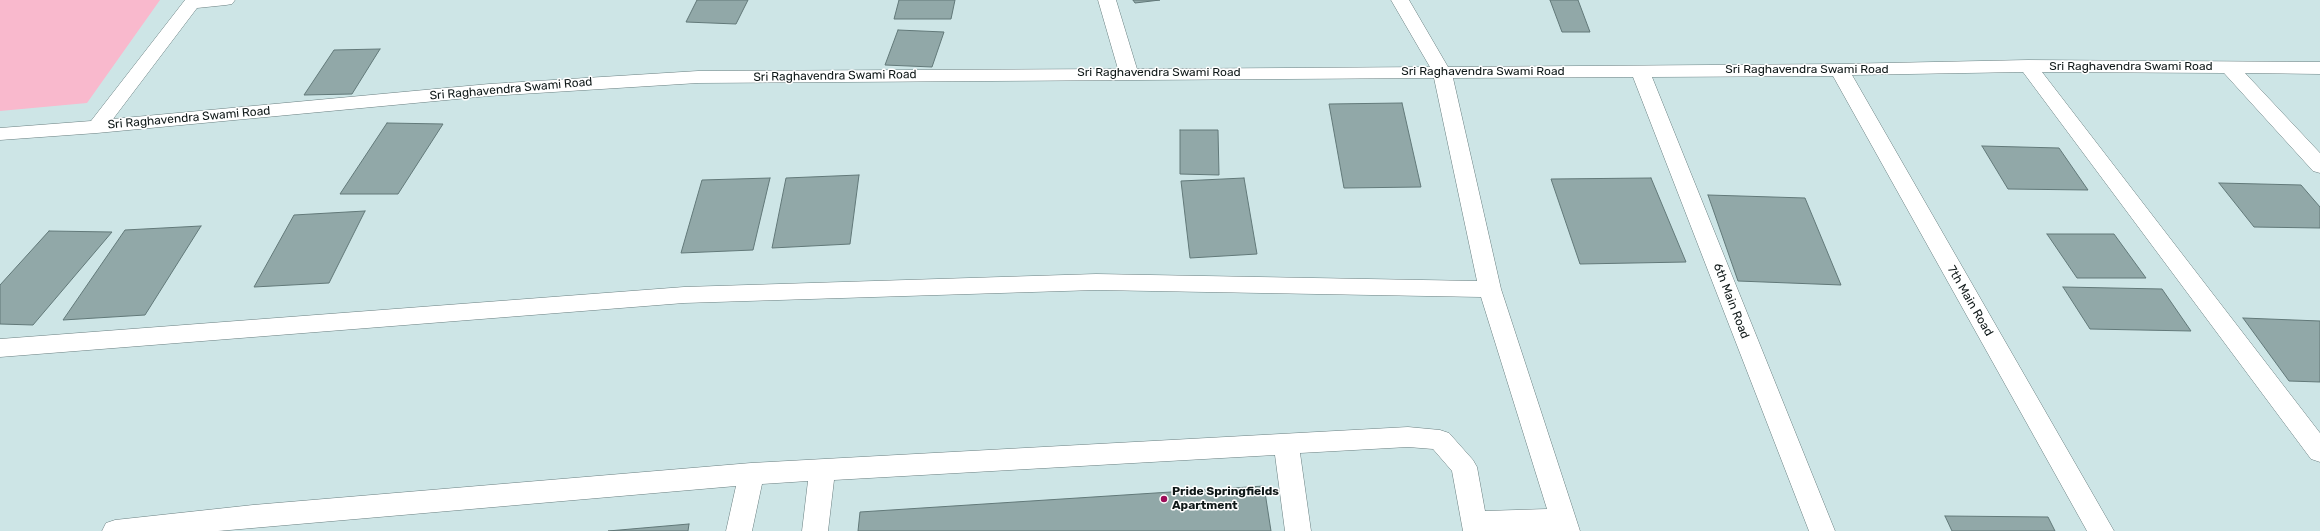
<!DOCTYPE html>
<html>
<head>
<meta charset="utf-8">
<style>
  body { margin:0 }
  canvas { display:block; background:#cde5e6 }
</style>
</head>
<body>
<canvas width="2320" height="531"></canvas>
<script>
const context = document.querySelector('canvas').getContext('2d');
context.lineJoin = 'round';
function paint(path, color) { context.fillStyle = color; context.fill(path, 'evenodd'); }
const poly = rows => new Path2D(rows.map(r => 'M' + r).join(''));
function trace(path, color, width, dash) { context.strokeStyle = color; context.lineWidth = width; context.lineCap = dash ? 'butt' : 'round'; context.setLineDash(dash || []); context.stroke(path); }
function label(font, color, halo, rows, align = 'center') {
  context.font = font + ' Rubik,sans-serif'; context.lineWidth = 3; context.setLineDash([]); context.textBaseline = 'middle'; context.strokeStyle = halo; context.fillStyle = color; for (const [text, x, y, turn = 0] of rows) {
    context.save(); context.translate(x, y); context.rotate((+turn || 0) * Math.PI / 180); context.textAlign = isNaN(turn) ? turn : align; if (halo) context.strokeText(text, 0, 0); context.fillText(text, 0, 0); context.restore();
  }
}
paint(poly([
  [0,0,160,0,87,103,0,111]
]), '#f9b9cd');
const building = poly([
  [697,0,748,0,736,24,686,22,697,0],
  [899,0,955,0,951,19,894,19,899,0],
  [1133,0,1160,0,1135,3,1133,0],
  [1550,0,1578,0,1590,32,1562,32,1550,0],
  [898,30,944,32,932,67,885,65,898,30],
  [380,49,352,94,304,95,334,50,380,49],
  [1402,103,1421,187,1344,188,1329,104,1402,103],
  [387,123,443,124,398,194,340,194,387,123],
  [1180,130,1218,130,1219,175,1180,174,1180,130],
  [1982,146,2059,148,2088,190,2008,189,1982,146],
  [859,175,850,244,772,248,786,178,859,175],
  [770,178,753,250,681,253,702,180,770,178],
  [1244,178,1257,254,1190,258,1181,181,1244,178],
  [1651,178,1686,262,1580,264,1551,179,1651,178],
  [2219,183,2301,185,2320,207,2320,228,2254,227,2219,183],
  [1708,195,1805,198,1841,285,1738,281,1708,195],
  [365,211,329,283,254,287,294,215,365,211],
  [201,226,145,315,63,320,125,230,201,226],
  [49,231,112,232,33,325,0,324,0,285,49,231],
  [2047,234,2114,234,2146,278,2077,278,2047,234],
  [2063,287,2162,289,2191,331,2090,329,2063,287],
  [2243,318,2320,321,2320,382,2289,381,2243,318],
  [1264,486,1271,531,858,531,860,512,1264,486],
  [1945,516,2048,517,2055,531,1952,531,1945,516],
  [689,524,688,531,608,531,689,524]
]);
paint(building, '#91a8a8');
trace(building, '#627979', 1);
const minor = poly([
  [185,0,235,0,232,4,226,5,197,8,113,119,489,84,698,71,1118,69,1098,0,1116,0,1137,69,1430,67,1391,0,1409,0,1448,67,1839,64,2028,60,2320,62,2320,74,2245,73,2320,153,2320,173,2313,171,2224,73,2042,72,2320,433,2320,462,2311,459,2023,72,1852,75,2114,531,2087,531,1833,76,1652,77,1835,531,1809,531,1633,77,1453,78,1501,289,1580,531,1463,531,1452,471,1433,449,1408,447,1300,453,1311,531,1285,531,1275,455,834,480,828,531,802,531,808,481,762,484,752,531,726,531,736,486,218,531,102,531,106,523,115,520,253,505,751,463,1408,427,1440,430,1449,433,1473,460,1477,467,1485,511,1547,509,1481,297,1096,290,684,303,0,357,0,339,684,287,1096,274,1477,281,1434,78,698,83,489,96,97,133,0,140,0,128,91,121,185,0]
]);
trace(minor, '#697f80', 1);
paint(minor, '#fff');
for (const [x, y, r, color] of [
  [1164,499,4,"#9d0c58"]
]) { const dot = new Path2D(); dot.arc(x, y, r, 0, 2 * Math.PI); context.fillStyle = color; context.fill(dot); trace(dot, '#fff', 1.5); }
label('12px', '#0f1818', '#fff', [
  ["Sri Raghavendra Swami Road",2131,67],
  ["Sri Raghavendra Swami Road",1807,70],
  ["Sri Raghavendra Swami Road",1483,72],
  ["Sri Raghavendra Swami Road",1159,73],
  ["Sri Raghavendra Swami Road",835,76,-1],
  ["Sri Raghavendra Swami Road",511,89,-5],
  ["Sri Raghavendra Swami Road",189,118,-5],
  ["6th Main Road",1731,301,69],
  ["7th Main Road",1970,301,60]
]);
label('bold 12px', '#0f1818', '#fff', [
  ["Pride Springfields",1172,492],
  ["Apartment",1172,506]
], 'left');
</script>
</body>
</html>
